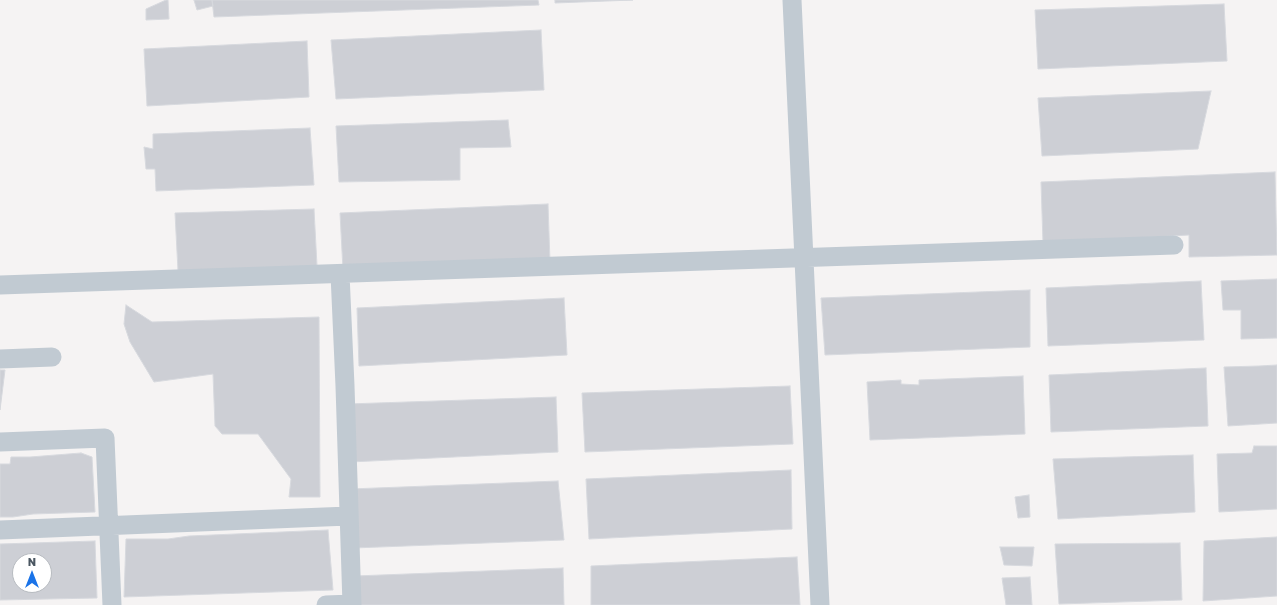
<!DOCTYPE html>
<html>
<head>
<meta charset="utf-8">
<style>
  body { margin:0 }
  #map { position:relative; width:1277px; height:605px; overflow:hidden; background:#f5f3f3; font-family:"Golos Text",sans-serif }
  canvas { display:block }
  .north { position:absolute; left:12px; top:553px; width:40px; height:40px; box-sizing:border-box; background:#fff; border:1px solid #b7bbc0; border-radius:50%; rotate:0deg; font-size:11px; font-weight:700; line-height:16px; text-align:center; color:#4a5661 }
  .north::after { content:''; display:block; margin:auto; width:14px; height:18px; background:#1a73e8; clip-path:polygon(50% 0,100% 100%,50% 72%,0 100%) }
</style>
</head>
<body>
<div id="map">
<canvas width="1277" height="605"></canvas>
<div class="north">N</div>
</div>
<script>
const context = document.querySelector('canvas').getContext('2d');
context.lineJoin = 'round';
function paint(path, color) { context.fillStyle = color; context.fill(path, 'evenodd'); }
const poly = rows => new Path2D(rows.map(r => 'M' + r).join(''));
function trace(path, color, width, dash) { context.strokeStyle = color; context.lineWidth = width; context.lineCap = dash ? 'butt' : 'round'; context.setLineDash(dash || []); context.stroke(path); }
const building = poly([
  [166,0,168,0,169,19,146,20,146,9,166,0],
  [194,0,212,0,213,6,197,10,194,0],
  [212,0,538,0,539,5,214,17,212,0],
  [555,0,633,0,555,3,555,0],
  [1224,4,1227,61,1038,69,1035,10,1224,4],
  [541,30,544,90,336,99,331,40,541,30],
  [307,41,309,97,147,106,144,49,307,41],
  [1211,91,1198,149,1042,156,1038,98,1211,91],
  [508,120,511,147,460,148,460,180,339,182,336,126,508,120],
  [310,128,314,185,156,191,155,169,146,169,144,147,153,149,153,134,310,128],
  [1275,172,1277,255,1189,257,1189,235,1043,243,1041,182,1275,172],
  [548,204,550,262,343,270,340,213,548,204],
  [314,209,317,266,178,271,175,213,314,209],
  [1277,279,1277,338,1241,339,1241,310,1223,310,1221,281,1277,279],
  [1201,281,1204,340,1048,346,1046,288,1201,281],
  [1030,290,1030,347,825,355,821,298,1030,290],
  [564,298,567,355,359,366,357,308,564,298],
  [126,305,152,322,319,317,320,497,289,497,291,479,258,434,222,434,215,426,213,374,154,382,130,342,124,324,126,305],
  [1277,365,1277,423,1228,426,1224,367,1259,366,1277,365],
  [1206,368,1208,426,1051,432,1049,375,1206,368],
  [0,370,5,370,0,410,0,370],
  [1023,376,1025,434,870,440,867,382,901,380,901,384,919,385,919,380,1023,376],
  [790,386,793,444,585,452,582,393,790,386],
  [556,397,558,452,350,462,347,404,556,397],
  [1254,446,1277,446,1277,509,1219,512,1217,454,1252,453,1254,446],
  [81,453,92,457,95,512,33,514,13,517,0,517,0,464,10,464,11,457,30,457,81,453],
  [1193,455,1195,512,1058,519,1053,459,1193,455],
  [791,470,792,529,589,539,586,479,791,470],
  [558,481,564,540,353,548,350,489,558,481],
  [1029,495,1030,517,1018,518,1015,497,1029,495],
  [328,530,333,590,124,597,126,539,168,539,189,536,328,530],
  [1277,537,1277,596,1203,601,1204,541,1277,537],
  [95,541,97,598,0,600,0,544,95,541],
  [20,561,44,561,44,585,20,585,20,561],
  [1180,543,1182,600,1059,604,1055,544,1180,543],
  [1000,547,1034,547,1032,566,1004,565,1000,547],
  [797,557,800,605,591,605,591,566,797,557],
  [563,568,564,605,356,605,355,576,563,568],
  [1030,577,1032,605,1006,605,1002,578,1030,577]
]);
paint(building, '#cdcfd5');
trace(building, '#d7d9de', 1);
trace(poly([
  [792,0,820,605],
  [340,274,345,386,352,605],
  [0,285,1174,245],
  [0,359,52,357],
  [0,442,105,438,112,605],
  [0,530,349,516],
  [326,605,352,604]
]), '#c1cad2', 19);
</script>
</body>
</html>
